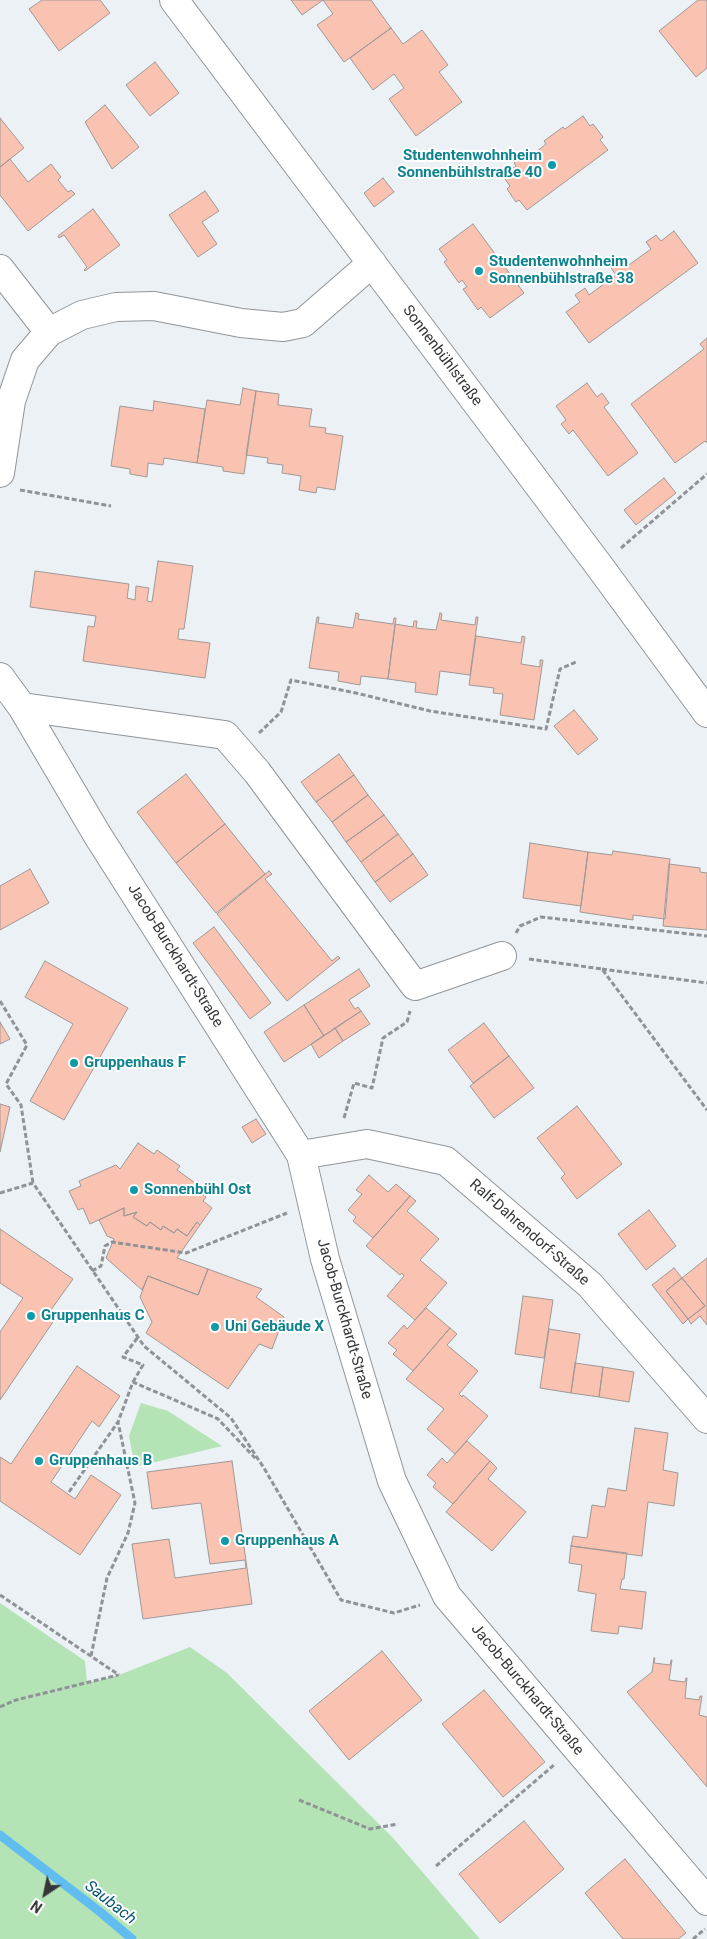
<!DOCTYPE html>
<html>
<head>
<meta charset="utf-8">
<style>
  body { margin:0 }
  #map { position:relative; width:707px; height:1939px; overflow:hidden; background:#ecf1f6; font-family:Roboto,sans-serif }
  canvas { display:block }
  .north { position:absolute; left:20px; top:1869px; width:50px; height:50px; -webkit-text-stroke:4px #fff; paint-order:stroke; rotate:214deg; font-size:14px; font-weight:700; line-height:20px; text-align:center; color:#343638 }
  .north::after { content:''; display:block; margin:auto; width:18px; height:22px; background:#343638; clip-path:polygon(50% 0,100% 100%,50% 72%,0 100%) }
</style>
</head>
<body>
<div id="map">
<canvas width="707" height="1939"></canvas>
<div class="north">N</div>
</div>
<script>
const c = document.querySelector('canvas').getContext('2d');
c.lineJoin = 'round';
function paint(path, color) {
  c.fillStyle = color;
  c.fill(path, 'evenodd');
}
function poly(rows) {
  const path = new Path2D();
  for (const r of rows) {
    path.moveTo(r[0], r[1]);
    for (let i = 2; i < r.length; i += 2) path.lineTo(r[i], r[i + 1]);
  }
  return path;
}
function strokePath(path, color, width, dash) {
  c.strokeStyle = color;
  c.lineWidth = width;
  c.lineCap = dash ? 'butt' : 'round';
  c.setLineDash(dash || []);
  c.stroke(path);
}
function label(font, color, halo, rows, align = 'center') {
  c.font = font + ' Roboto,sans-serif';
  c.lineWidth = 4;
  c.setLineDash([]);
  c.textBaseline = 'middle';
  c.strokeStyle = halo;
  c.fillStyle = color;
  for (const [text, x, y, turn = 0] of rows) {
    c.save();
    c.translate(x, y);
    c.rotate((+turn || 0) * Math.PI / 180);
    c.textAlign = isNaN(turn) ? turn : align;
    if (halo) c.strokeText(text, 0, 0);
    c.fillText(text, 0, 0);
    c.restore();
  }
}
paint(poly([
  [141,1403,168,1411,222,1446,135,1467,129,1436],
  [0,1603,85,1661,87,1683,119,1675,190,1647,227,1673,394,1839,480,1939,0,1939]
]), '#b4e3b6');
strokePath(poly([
  [0,1835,99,1911,132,1939]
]), '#61bdf0', 9);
const building = poly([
  [42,0,100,0,110,13,59,51,29,9,42,0],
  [291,0,371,0,391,28,344,62,317,25,333,14,323,0,302,15,291,0],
  [698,0,707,0,707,68,696,77,659,31,698,0],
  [391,28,403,44,422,30,448,65,439,72,462,102,416,136,389,99,404,88,394,74,373,90,350,58,391,28],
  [155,62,179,93,150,116,126,85,155,62],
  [105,105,139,147,112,169,85,122,105,105],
  [583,116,590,126,593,124,603,137,600,140,608,150,527,210,519,200,516,202,507,189,510,186,503,176,516,166,514,163,532,150,535,153,546,144,544,141,563,127,565,129,583,116],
  [0,118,24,148,0,167,0,118],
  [10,159,28,182,51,164,61,177,58,180,68,192,71,190,75,194,28,231,0,195,0,167,10,159],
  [383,178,394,192,374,207,364,193,383,178],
  [205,191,219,211,202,222,217,244,198,257,169,215,205,191],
  [93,209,120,245,85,271,84,270,87,267,64,235,59,238,58,236,93,209],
  [473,224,524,293,490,318,481,307,478,310,463,289,467,287,462,280,459,283,444,262,447,260,439,249,473,224],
  [674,231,698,263,589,343,566,312,580,302,575,295,585,288,589,295,616,275,611,268,621,261,626,267,651,249,646,242,656,235,661,241,674,231],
  [707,338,707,443,705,441,675,463,631,404,704,349,700,344,707,338],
  [587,383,597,397,602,393,609,403,604,407,638,453,608,476,573,430,569,434,561,424,566,420,556,406,587,383],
  [243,388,256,391,244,474,223,471,223,467,197,463,207,400,240,405,243,388],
  [256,391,279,394,278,405,312,409,309,426,326,428,325,433,343,436,335,490,317,487,316,493,299,490,301,476,282,473,283,465,267,463,268,458,246,455,256,391],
  [154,401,205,409,197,463,164,458,163,465,148,463,147,477,130,474,130,469,111,466,120,406,153,411,154,401],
  [664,478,676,493,636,525,624,510,664,478],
  [158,561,193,566,184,629,179,629,178,639,210,643,205,678,83,661,88,626,94,627,96,616,30,607,35,571,129,584,127,598,135,600,136,586,149,588,147,601,152,602,158,561],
  [356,613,359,614,358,619,393,624,394,618,396,618,388,679,361,676,360,685,338,681,339,672,309,668,317,617,319,617,318,623,353,628,356,613],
  [440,613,442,614,441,620,475,625,476,617,478,617,470,675,440,671,437,695,415,692,416,683,388,679,395,624,413,627,414,621,417,621,416,628,436,630,440,613],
  [476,636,521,643,522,636,525,637,521,664,540,667,540,660,543,660,534,720,500,715,503,694,493,693,494,688,469,685,476,636],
  [574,710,598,739,578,755,554,726,574,710],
  [339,754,354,775,316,802,301,782,339,754],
  [186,774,225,824,176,863,137,812,186,774],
  [354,775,368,795,332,822,316,802,354,775],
  [368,795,384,815,346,842,332,822,368,795],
  [384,815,398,834,361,862,346,842,384,815],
  [225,824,265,874,216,913,176,863,225,824],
  [398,834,413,854,375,882,361,862,398,834],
  [530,843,588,852,581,906,523,898,530,843],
  [613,851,670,859,665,919,633,915,633,920,580,912,588,852,612,855,613,851],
  [413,854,428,875,390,902,375,882,413,854],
  [669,864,700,868,700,872,707,873,707,930,663,926,669,864],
  [30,869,49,903,0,930,0,886,30,869],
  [269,871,272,874,265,879,332,961,338,956,340,958,287,1001,217,914,269,871],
  [214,927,271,1003,250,1019,193,943,214,927],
  [45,961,128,1008,64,1120,30,1101,73,1024,25,997,45,961],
  [359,969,370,986,349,1000,355,1009,358,1007,361,1011,324,1036,304,1005,359,969],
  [304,1005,324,1036,284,1062,264,1032,304,1005],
  [361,1011,370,1024,343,1041,335,1028,361,1011],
  [0,1022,10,1039,0,1044,0,1022],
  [484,1023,509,1056,473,1083,448,1050,484,1023],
  [335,1028,343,1041,319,1058,311,1044,335,1028],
  [509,1056,534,1088,494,1118,470,1086,509,1056],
  [0,1104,10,1107,0,1152,0,1104],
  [577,1106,622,1164,577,1199,561,1178,565,1174,537,1138,577,1106],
  [256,1119,266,1134,252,1143,242,1127,256,1119],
  [138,1143,154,1154,157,1150,180,1166,177,1170,198,1185,195,1189,206,1197,203,1201,212,1208,200,1225,197,1222,187,1236,177,1229,174,1233,163,1226,161,1230,150,1222,147,1226,133,1217,137,1212,124,1216,124,1208,90,1224,83,1208,78,1210,69,1191,81,1186,79,1181,116,1165,120,1169,138,1143],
  [369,1175,388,1192,396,1184,410,1196,373,1238,353,1221,356,1217,348,1210,362,1194,356,1190,369,1175],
  [410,1196,416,1201,407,1211,439,1239,420,1260,447,1283,415,1320,387,1296,404,1276,402,1273,400,1275,366,1246,410,1196],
  [124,1208,124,1216,137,1212,133,1217,147,1226,150,1222,161,1230,163,1226,174,1233,177,1229,187,1236,197,1222,200,1225,177,1258,208,1269,198,1295,148,1276,142,1290,106,1258,114,1239,107,1236,99,1220,124,1208],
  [649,1210,676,1246,646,1270,618,1234,649,1210],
  [0,1229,73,1279,48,1314,55,1319,0,1400,0,1332,23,1298,0,1283,0,1229],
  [707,1258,707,1325,700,1316,691,1324,688,1319,705,1306,682,1278,707,1258],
  [674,1268,682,1278,666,1291,688,1319,683,1324,652,1285,674,1268],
  [208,1269,262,1289,256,1297,284,1317,272,1349,259,1344,228,1389,146,1333,152,1322,140,1297,148,1276,198,1295,208,1269],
  [682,1278,705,1306,688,1319,666,1291,682,1278],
  [523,1296,553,1300,544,1358,515,1354,523,1296],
  [426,1308,450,1328,413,1371,393,1354,397,1350,388,1343,404,1325,407,1329,426,1308],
  [450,1328,457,1334,447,1345,478,1371,459,1394,462,1397,463,1395,488,1416,455,1454,427,1429,444,1409,406,1379,450,1328],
  [549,1329,580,1334,571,1393,540,1388,549,1329],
  [575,1363,603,1367,599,1397,571,1393,575,1363],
  [77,1366,120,1396,99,1427,92,1421,51,1482,75,1499,91,1475,121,1495,80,1555,0,1501,0,1457,11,1464,77,1366],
  [603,1367,634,1372,629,1402,599,1397,603,1367],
  [635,1428,668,1433,663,1470,678,1473,674,1506,648,1502,642,1556,571,1546,573,1536,587,1538,592,1505,605,1507,608,1488,626,1491,635,1428],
  [467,1441,490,1461,453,1504,433,1487,436,1483,427,1475,442,1458,447,1463,467,1441],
  [232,1461,252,1604,143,1619,132,1544,169,1539,175,1578,246,1568,245,1560,210,1564,201,1503,152,1509,147,1472,232,1461],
  [490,1461,497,1468,488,1479,526,1512,492,1551,446,1512,490,1461],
  [571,1546,627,1553,624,1579,622,1579,620,1589,646,1592,642,1629,619,1626,618,1634,591,1631,596,1594,578,1591,582,1565,569,1563,571,1546],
  [382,1651,422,1700,349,1760,309,1711,382,1651],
  [654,1658,655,1658,654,1663,670,1665,671,1660,672,1660,669,1680,685,1682,686,1678,687,1678,685,1698,699,1700,700,1696,702,1696,699,1715,707,1717,707,1787,627,1692,652,1672,654,1658],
  [484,1690,545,1762,503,1797,442,1724,484,1690],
  [524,1821,564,1869,500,1923,459,1874,524,1821],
  [625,1859,686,1933,678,1939,623,1939,585,1893,625,1859]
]);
paint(building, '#f9c2b1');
strokePath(building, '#9f9896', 1);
const minor = poly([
  [174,0,600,567,707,713],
  [0,269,49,332],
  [0,473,11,401,25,360,49,332,82,315,116,307,154,306,241,323,283,327,303,323,372,263],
  [0,677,22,707,98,836,301,1155,325,1259,392,1481,447,1596,707,1901],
  [22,707,225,735,257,772,415,986,502,956],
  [301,1155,367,1144,446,1161,590,1285,707,1419]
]);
strokePath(minor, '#909599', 30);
strokePath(poly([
  [20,490,111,506],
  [621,548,707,474],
  [259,733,281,712,291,680,356,693,430,711,546,729,560,669,576,662],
  [516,933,520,926,541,917,707,936],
  [529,959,602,969,707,1110],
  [602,969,707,983],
  [0,1001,27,1045,6,1084,21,1105,33,1183],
  [344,1118,354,1083,372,1088,383,1038,407,1022,410,1011],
  [0,1193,33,1183,144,1346,231,1418,264,1468,341,1600,394,1613,420,1605],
  [92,1271,101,1266,105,1246,112,1242,186,1253,287,1213],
  [133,1382,143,1365,123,1357,138,1337],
  [69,1492,118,1422],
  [0,1595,119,1675],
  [91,1656,107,1578,128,1533,135,1503,118,1422,133,1382,218,1419,257,1460],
  [0,1707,16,1700,118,1675],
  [299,1800,370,1829,398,1824],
  [436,1866,554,1765],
  [693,1939,705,1929]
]), '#8f9296', 3, [5, 2.5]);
strokePath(minor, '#fff', 28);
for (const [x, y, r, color] of [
  [552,165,5,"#0f9aa8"],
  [479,271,5,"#0f9aa8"],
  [74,1063,5,"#0f9aa8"],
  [134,1190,5,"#0f9aa8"],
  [31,1316,5,"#0f9aa8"],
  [215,1327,5,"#0f9aa8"],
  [39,1461,5,"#0f9aa8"],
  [225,1541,5,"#0f9aa8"]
]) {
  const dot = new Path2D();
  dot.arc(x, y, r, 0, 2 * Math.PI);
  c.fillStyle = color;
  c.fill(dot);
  strokePath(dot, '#fff', 2);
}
label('bold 15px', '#0d838f', '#fff', [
  ["Studentenwohnheim",542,156,"right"],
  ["Sonnenbühlstraße 40",542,173,"right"],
  ["Studentenwohnheim",489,262],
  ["Sonnenbühlstraße 38",489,279],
  ["Gruppenhaus F",84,1063],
  ["Sonnenbühl Ost",144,1190],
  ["Gruppenhaus C",41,1316],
  ["Uni Gebäude X",225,1327],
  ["Gruppenhaus B",49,1461],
  ["Gruppenhaus A",235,1541]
], 'left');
label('15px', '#343638', '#fff', [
  ["Sonnenbühlstraße",442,356,53],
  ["Jacob-Burckhardt-Straße",175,956,58],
  ["Ralf-Dahrendorf-Straße",529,1233,41],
  ["Jacob-Burckhardt-Straße",344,1319,74],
  ["Jacob-Burckhardt-Straße",527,1690,50]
]);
label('italic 16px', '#075475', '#fff', [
  ["Saubach",110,1903,38]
]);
</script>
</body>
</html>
